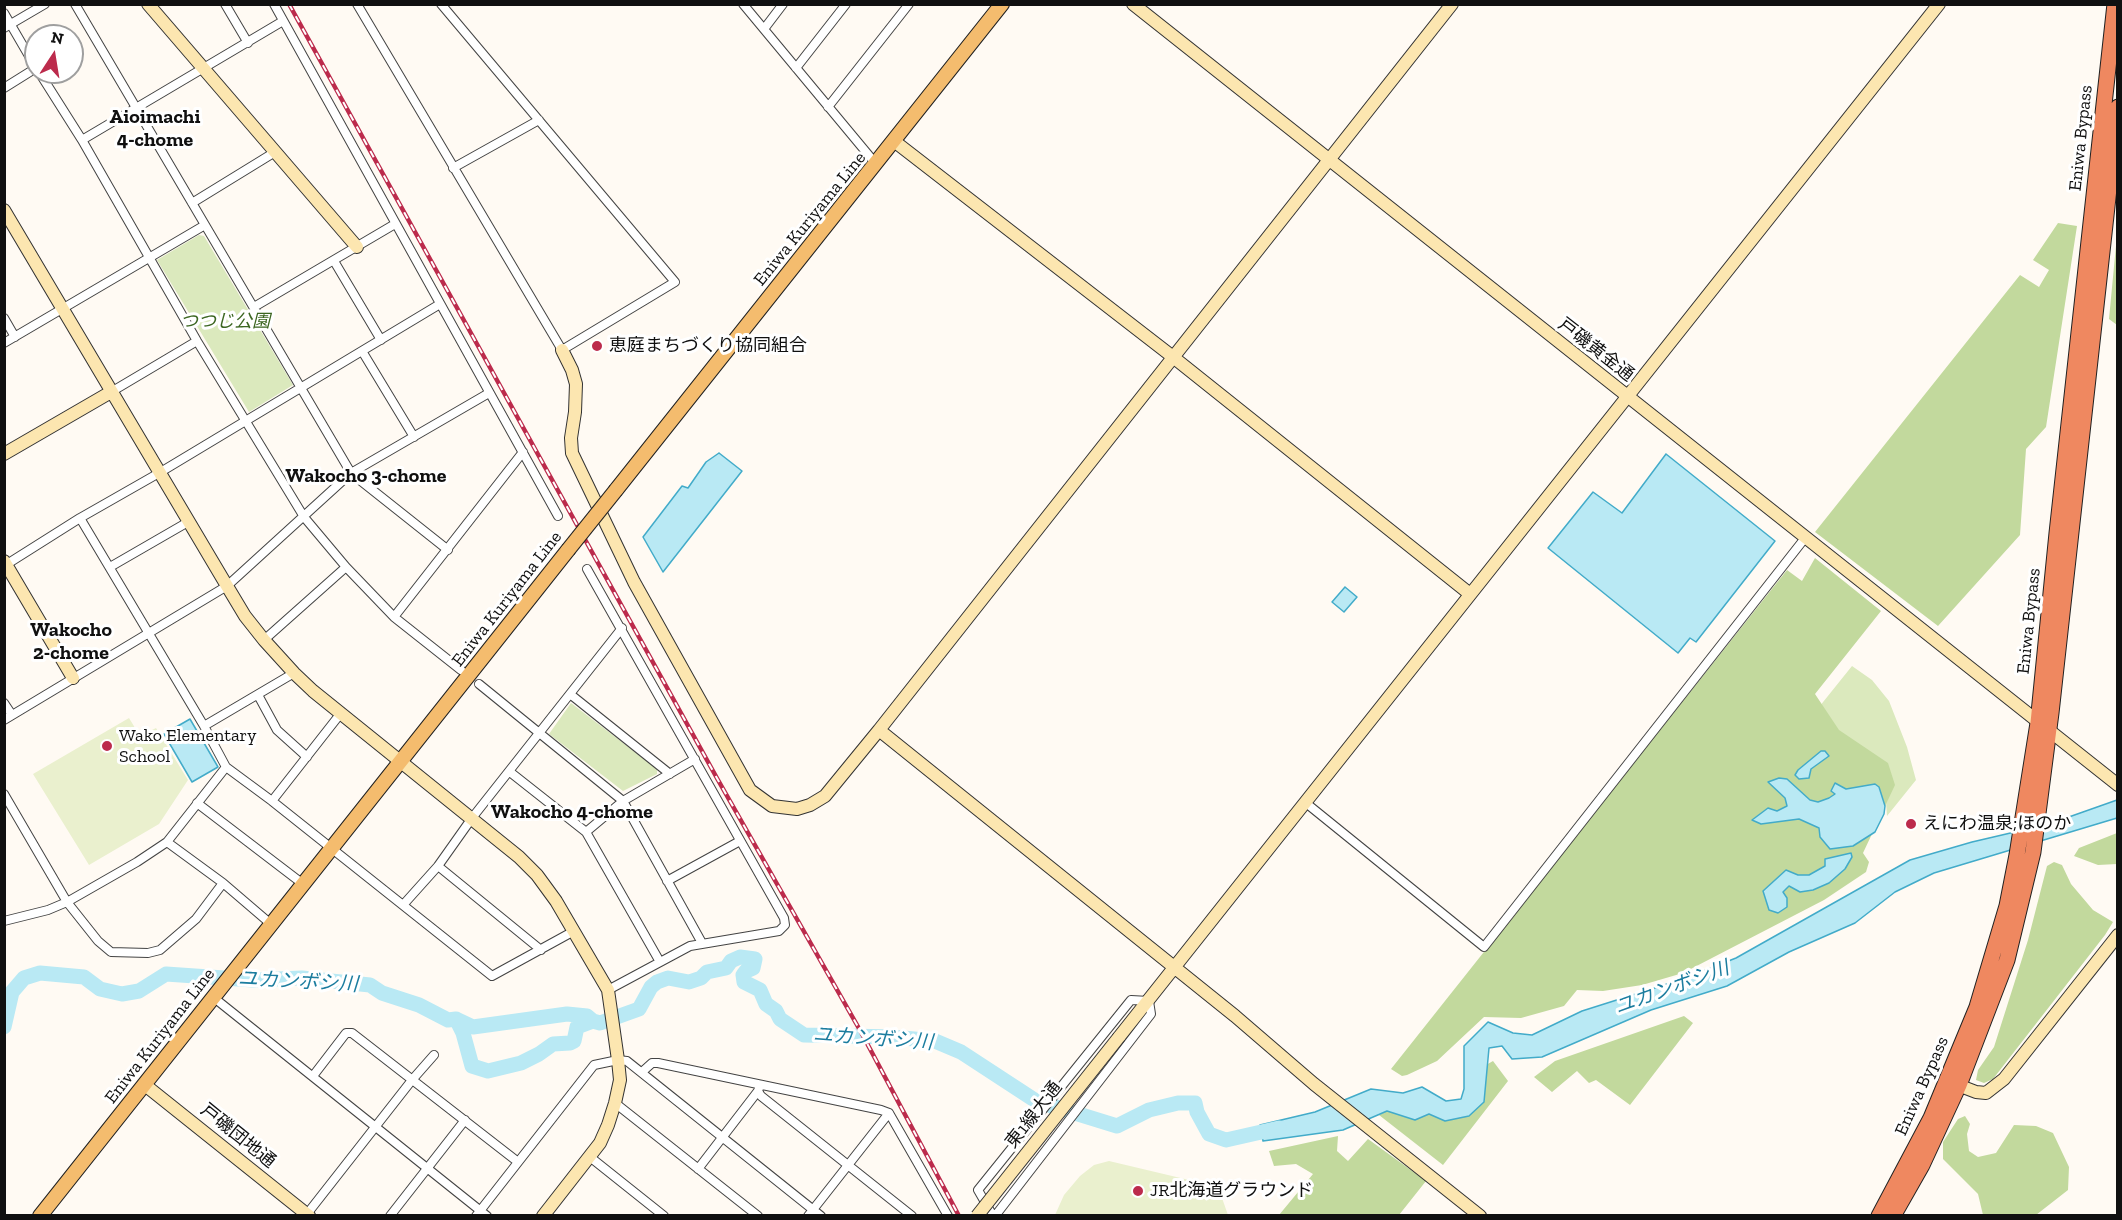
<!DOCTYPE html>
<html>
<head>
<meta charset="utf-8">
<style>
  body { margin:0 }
  #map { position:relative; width:2122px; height:1220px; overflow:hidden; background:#fffaf3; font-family:"Zilla Slab",serif }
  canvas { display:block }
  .frame { position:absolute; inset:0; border:6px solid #101010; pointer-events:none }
  .north { position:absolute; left:24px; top:24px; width:60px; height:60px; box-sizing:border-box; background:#fff; border:2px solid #9f9f9f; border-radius:50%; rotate:12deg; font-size:16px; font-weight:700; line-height:24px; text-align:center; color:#101010 }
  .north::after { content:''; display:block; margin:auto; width:21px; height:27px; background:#bc2b4c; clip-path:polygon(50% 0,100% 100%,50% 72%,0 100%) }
</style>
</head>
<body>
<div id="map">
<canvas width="2122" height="1220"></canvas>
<div class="frame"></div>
<div class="north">N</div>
</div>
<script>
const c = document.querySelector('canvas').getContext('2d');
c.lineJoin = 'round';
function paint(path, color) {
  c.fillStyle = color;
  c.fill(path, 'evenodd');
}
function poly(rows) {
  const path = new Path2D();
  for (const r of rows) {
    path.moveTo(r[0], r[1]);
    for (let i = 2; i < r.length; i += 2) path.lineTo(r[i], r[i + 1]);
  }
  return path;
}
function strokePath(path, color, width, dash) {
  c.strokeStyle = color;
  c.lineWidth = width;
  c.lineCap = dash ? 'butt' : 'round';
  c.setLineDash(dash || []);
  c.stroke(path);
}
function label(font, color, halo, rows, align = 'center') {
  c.font = font + ' "Zilla Slab","Noto Sans JP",serif';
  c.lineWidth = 6;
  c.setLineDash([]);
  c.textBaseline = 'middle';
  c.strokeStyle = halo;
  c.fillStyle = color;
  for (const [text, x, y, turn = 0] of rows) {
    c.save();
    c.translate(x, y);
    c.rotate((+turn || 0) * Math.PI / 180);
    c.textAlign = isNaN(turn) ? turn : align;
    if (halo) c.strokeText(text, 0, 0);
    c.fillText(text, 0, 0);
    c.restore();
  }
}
paint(poly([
  [199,235,204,236,293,385,249,412,157,260],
  [1852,666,1872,680,1889,701,1907,747,1916,780,1887,816,1885,789,1807,722],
  [571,703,657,769,657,774,623,791,549,734]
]), '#dbe9bd');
paint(poly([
  [2058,223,2077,226,2046,427,2026,449,2020,535,1938,626,1815,532,2020,275,2039,287,2049,270,2033,260],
  [2117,235,2117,325,2109,319],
  [1815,558,1881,611,1815,694,1839,730,1888,763,1895,785,1863,853,1869,862,1866,872,1824,900,1683,973,1642,985,1603,991,1577,990,1564,1006,1521,1018,1484,1017,1437,1061,1407,1075,1402,1076,1391,1069,1787,570,1802,581],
  [2117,833,2117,864,2098,865,2074,856,2079,848],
  [2054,862,2062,865,2071,884,2093,910,2113,922,2105,935,1993,1079,1984,1083,1976,1080,1978,1070,1994,1047,2028,940,2047,866],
  [1684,1016,1693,1023,1630,1105,1596,1080,1589,1083,1577,1071,1552,1092,1534,1077,1555,1061],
  [1493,1061,1508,1081,1443,1165,1379,1115,1387,1111,1415,1120,1429,1114,1445,1121,1469,1116,1484,1102,1486,1065],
  [1965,1116,1970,1124,1967,1134,1969,1151,1978,1157,1996,1153,2014,1125,2036,1126,2053,1133,2069,1167,2068,1190,2036,1215,1983,1215,1978,1194,1943,1159,1943,1142,1958,1119],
  [1338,1136,1337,1151,1348,1161,1368,1139,1426,1181,1399,1215,1279,1215,1313,1174,1296,1164,1274,1166,1269,1151]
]), '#c2d99d');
paint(poly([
  [129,718,140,736,156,728,188,780,159,824,89,865,33,774],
  [1109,1161,1189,1180,1222,1198,1228,1215,1055,1215,1064,1195,1080,1176,1094,1165]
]), '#eaf0ce');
const water = poly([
  [719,453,742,471,663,572,643,537,682,486,688,488,706,462,719,453],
  [1666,454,1775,541,1696,642,1690,638,1678,653,1548,548,1593,492,1622,513,1666,454],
  [1345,587,1357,597,1344,612,1332,602,1345,587],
  [190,719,218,767,192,782,164,734,190,719],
  [1821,751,1825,751,1829,756,1811,769,1809,778,1799,779,1795,775,1798,770,1821,751],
  [1779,778,1787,779,1810,800,1818,802,1829,798,1835,794,1831,791,1835,783,1846,789,1875,784,1879,787,1885,806,1884,814,1875,832,1853,846,1830,849,1820,837,1819,828,1799,819,1761,824,1752,820,1768,808,1777,811,1787,806,1785,798,1768,782,1779,778],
  [2117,800,2117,818,1934,873,1895,892,1855,923,1789,952,1727,986,1651,1010,1542,1057,1512,1059,1502,1046,1489,1048,1484,1102,1469,1116,1445,1121,1429,1114,1415,1120,1387,1111,1343,1130,1263,1141,1260,1125,1315,1112,1371,1089,1403,1093,1422,1087,1446,1101,1461,1099,1464,1089,1464,1046,1488,1022,1513,1033,1532,1035,1582,1011,1683,979,1736,958,1910,860,1972,842,2049,824,2117,800],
  [1851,853,1852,857,1845,869,1829,883,1813,890,1800,892,1789,886,1783,892,1787,898,1787,907,1778,913,1769,910,1763,891,1786,870,1798,875,1809,875,1825,866,1825,859,1851,853]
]);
paint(water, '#b9e9f4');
strokePath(water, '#42abc9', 1.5);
strokePath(poly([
  [456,1019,473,1027,567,1014,587,1016,593,1021],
  [4,1027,12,992,24,978,40,973,84,977,100,989,122,994,139,991,166,974,253,980,302,978,370,985,382,993,419,1005,448,1020,456,1019,463,1033,472,1066,488,1071,521,1063,539,1054,553,1044,570,1043,574,1041,577,1027,593,1021,600,1023,639,1009,651,987,657,982,668,978,689,982,701,978,707,972,726,968,731,961,740,957,755,959,753,968,746,971,743,975,744,982,760,990,766,1004,776,1011,780,1019,804,1035,893,1037,935,1041,961,1052,1036,1101,1117,1126,1149,1110,1178,1103,1195,1103,1197,1112,1209,1134,1226,1140,1279,1128]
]), '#b9e9f4', 15);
const street = poly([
  [75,4,351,473,448,550],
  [225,4,248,43],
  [274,4,558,516],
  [357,4,562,350,675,282,441,4],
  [743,4,876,164],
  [4,13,36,68],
  [4,28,45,4],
  [764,29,783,4],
  [796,68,846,4],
  [39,72,82,140,197,341,304,517,346,567,394,617,461,670],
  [4,88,36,68],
  [828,107,909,4],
  [82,140,283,21],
  [453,168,539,120],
  [192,203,275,152],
  [334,261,381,340],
  [254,307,395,224],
  [4,318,15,337],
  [4,343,205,225],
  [362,351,414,437],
  [111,392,197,341],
  [80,518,204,726,226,767,272,801,492,976,574,931],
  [4,566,80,518,159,473,440,304],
  [110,567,188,522],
  [587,569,784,918,785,925,779,931,690,946,608,990],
  [394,617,523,452],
  [264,640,346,567],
  [479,684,623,801,702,943],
  [570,694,670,774],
  [258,695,277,730,307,757],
  [4,703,12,715],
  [4,720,227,586,351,473,489,393],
  [204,726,294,673],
  [510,772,586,832,660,962],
  [4,794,67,902,98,941,111,952,148,953,160,950,196,919,223,883],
  [272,801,341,713],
  [197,803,303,884],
  [1306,803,1484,947,1805,538],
  [586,832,623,801,695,759],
  [167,842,223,883,272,925],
  [438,866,541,950],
  [667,881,740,841],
  [403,905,438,866,472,818,622,628],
  [4,921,48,910,67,902,137,862,167,842,226,767],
  [213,997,487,1216],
  [642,1072,652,1063,658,1063,881,1110,889,1113,948,1216],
  [313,1076,346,1033,352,1033,518,1162],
  [760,1085,758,1091,761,1096,912,1216],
  [615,1103,758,1216],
  [590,1157,664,1216],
  [698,1169,758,1091],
  [307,1214,412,1080,434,1055],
  [390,1216,465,1120],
  [476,1216,594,1065,618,1060,627,1061,821,1216],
  [808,1216,889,1113],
  [993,1216,978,1190,1131,1000,1149,1001,1151,1014,995,1216]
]);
const secondary = poly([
  [148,4,357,247],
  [1133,4,2118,785],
  [1452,4,879,730,1235,1016,1314,1084,1480,1216],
  [894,141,1173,357,1470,594],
  [4,210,227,586,245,616,264,640,294,673,313,691,519,857,537,875,556,901,608,990,618,1060,620,1080,615,1103,608,1125,600,1143,543,1216],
  [562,350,572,370,576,384,575,412,571,438,572,453,634,582,750,790,772,806,797,809,810,805,825,796,879,730],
  [4,454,111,392],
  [4,561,73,678],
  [1119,1037,1939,4],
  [1950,1082,1976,1092,1986,1093,2004,1079,2118,935],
  [145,1085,309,1216]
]);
const primary = poly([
  [616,490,1002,4],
  [40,1216,568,550]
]);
const highway = poly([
  [1879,1216,1931,1118,1977,1007,2007,906,2017,855,2038,723,2057,533,2115,4],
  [1893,1216,1922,1165,1959,1085,2007,960,2033,852,2051,713,2118,107]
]);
strokePath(street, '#434343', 10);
strokePath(secondary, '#323232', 14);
strokePath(primary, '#212121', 16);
strokePath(highway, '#212121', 17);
strokePath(street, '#fff', 8);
strokePath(secondary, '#fce6b0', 12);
strokePath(primary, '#f4bc6e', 14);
strokePath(highway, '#ef8860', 15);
const rail = poly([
  [289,4,718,780,861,1032,959,1216]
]);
strokePath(rail, '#bc2b4c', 4.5);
strokePath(rail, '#fff', 2, [7]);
const secondaryBridge = poly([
  [977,1216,1119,1037]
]);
const primaryBridge = poly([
  [568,550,616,490]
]);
strokePath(secondaryBridge, '#323232', 14, []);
strokePath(primaryBridge, '#212121', 16, []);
strokePath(secondaryBridge, '#fce6b0', 12);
strokePath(primaryBridge, '#f4bc6e', 14);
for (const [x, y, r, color] of [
  [597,346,6,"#bc2b4c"],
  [107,746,6,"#bc2b4c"],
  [1911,824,6,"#bc2b4c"],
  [1138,1191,6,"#bc2b4c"]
]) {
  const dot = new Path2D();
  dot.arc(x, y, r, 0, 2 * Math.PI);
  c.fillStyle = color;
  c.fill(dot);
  strokePath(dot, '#fff', 2);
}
label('18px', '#101010', '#fff', [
  ["Eniwa Bypass",2081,138,-84],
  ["Eniwa Kuriyama Line",810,219,-51],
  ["戸磯黄金通",1596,350,38],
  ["Eniwa Kuriyama Line",507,599,-52],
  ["Eniwa Bypass",2029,621,-84],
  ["Eniwa Kuriyama Line",160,1036,-52],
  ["Eniwa Bypass",1922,1086,-66],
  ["東1線大通",1034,1115,-52],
  ["戸磯団地通",238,1136,39]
]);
label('italic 18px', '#3c6621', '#fff', [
  ["つつじ公園",225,322]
]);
label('18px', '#101010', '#fff', [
  ["恵庭まちづくり協同組合",609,346],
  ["Wako Elementary",119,736],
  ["School",119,757],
  ["えにわ温泉;ほのか",1923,824],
  ["JR北海道グラウンド",1150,1191]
], 'left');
label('bold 20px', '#101010', '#fff', [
  ["Aioimachi",155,117],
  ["4-chome",155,140],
  ["Wakocho 3-chome",366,476],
  ["Wakocho",71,630],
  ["2-chome",71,653],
  ["Wakocho 4-chome",572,812]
]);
label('italic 20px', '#1c7d9f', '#fff', [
  ["ユカンボシ川",298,982,3],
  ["ユカンボシ川",1672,988,-20],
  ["ユカンボシ川",873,1039,4]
]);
</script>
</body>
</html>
